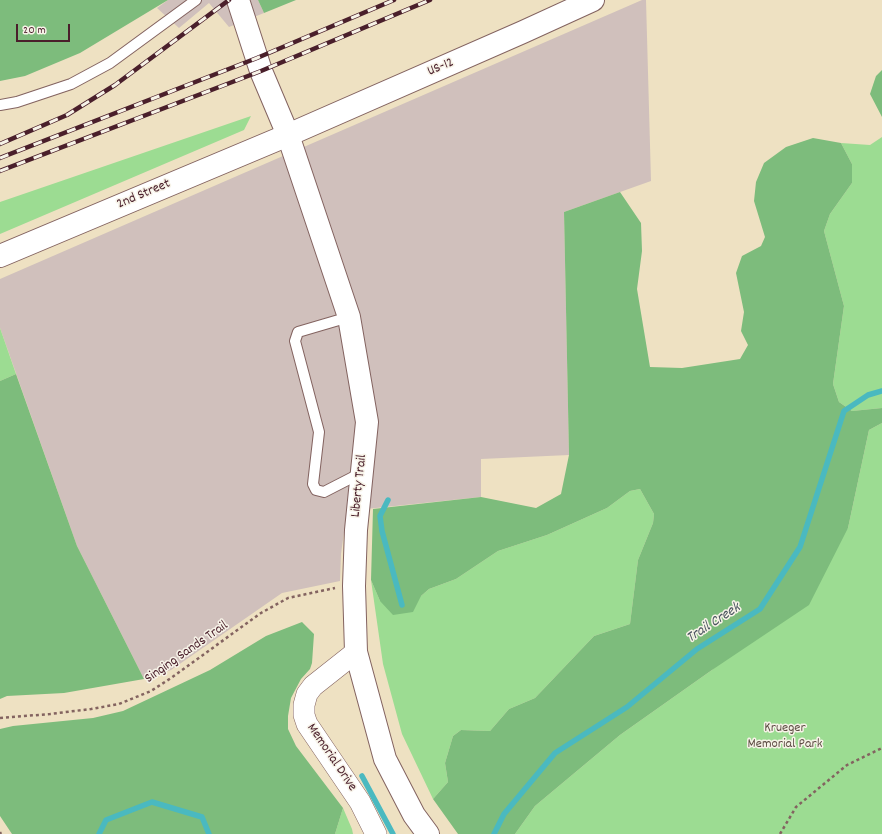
<!DOCTYPE html>
<html>
<head>
<meta charset="utf-8">
<style>
  body { margin:0 }
  #map { position:relative; width:882px; height:834px; overflow:hidden; background:#eee1c2; font-family:Dekko,sans-serif }
  canvas { display:block }
  .scale { position:absolute; left:16px; top:24px; width:54px; height:18px; box-sizing:border-box; border:2px solid #4a1f2b; border-top:0; padding-left:5px; font-size:12px; line-height:14px; white-space:nowrap; color:#4a1f2b; -webkit-text-stroke:3px #f7f3e8; paint-order:stroke }
</style>
</head>
<body>
<div id="map">
<canvas width="882" height="834"></canvas>
<div class="scale">20 m</div>
</div>
<script>
const c = document.querySelector('canvas').getContext('2d');
c.lineJoin = 'round';
function paint(path, color) {
  c.fillStyle = color;
  c.fill(path, 'evenodd');
}
function poly(rows) {
  const path = new Path2D();
  for (const r of rows) {
    path.moveTo(r[0], r[1]);
    for (let i = 2; i < r.length; i += 2) path.lineTo(r[i], r[i + 1]);
  }
  return path;
}
function strokePath(path, color, width, dash) {
  c.strokeStyle = color;
  c.lineWidth = width;
  c.lineCap = dash ? 'butt' : 'round';
  c.setLineDash(dash || []);
  c.stroke(path);
}
function label(font, color, halo, rows, align = 'center') {
  c.font = font + ' Dekko,sans-serif';
  c.lineWidth = 3;
  c.setLineDash([]);
  c.textBaseline = 'middle';
  c.strokeStyle = halo;
  c.fillStyle = color;
  for (const [text, x, y, turn = 0] of rows) {
    c.save();
    c.translate(x, y);
    c.rotate((+turn || 0) * Math.PI / 180);
    c.textAlign = isNaN(turn) ? turn : align;
    if (halo) c.strokeText(text, 0, 0);
    c.fillText(text, 0, 0);
    c.restore();
  }
}
paint(poly([
  [168,0,258,0,264,13,229,27,209,3,179,28,157,8],
  [642,0,646,0,651,181,564,212,569,455,481,459,481,497,347,511,341,554,340,581,282,593,171,670,144,679,77,546,0,328,0,279]
]), '#d0c0bc');
paint(poly([
  [251,116,244,130,0,234,0,202],
  [882,137,882,408,852,411,839,402,833,384,844,306,824,231,830,214,852,183,852,164,841,143,870,145],
  [0,328,16,374,0,381],
  [882,423,882,834,515,834,535,806,620,735,712,670,848,528,869,430],
  [640,489,654,514,653,523,638,560,630,624,594,636,535,698,509,709,490,731,461,730,453,736,445,763,448,782,433,799,402,734,383,664,371,580,380,601,421,596,429,589,456,579,498,551,547,535,607,508,630,491],
  [343,808,352,829,353,834,335,834]
]), '#9cdc92');
paint(poly([
  [0,0,168,0,80,53,25,76,0,81],
  [258,0,296,0,264,13],
  [882,70,882,117,870,94,876,76],
  [813,138,841,143,852,164,852,183,830,214,824,231,844,306,833,384,839,402,852,411,882,408,882,423,869,430,848,528,809,605,712,670,620,735,535,806,515,834,458,834,433,799,448,782,445,763,453,736,461,730,490,731,509,709,535,698,594,636,630,624,638,560,653,523,654,514,640,489,630,491,607,508,547,535,498,551,456,579,429,589,421,596,413,612,393,615,380,601,371,580,373,509,481,497,536,508,561,494,569,455,564,212,620,192,641,223,642,251,637,289,650,367,682,368,740,359,748,345,741,331,744,312,736,273,742,256,761,246,765,237,754,201,756,182,764,163,786,147],
  [16,374,77,546,144,679,64,693,7,696,0,699,0,381],
  [302,622,314,634,312,663,310,669,301,679,291,698,288,716,288,729,296,746,343,808,335,834,12,834,0,816,0,729,13,726,93,718,123,711,210,670,266,636]
]), '#7dbc7c');
strokePath(poly([
  [388,500,380,516,382,531,402,605],
  [362,776,393,834],
  [99,834,106,820,152,802,202,817,209,834],
  [494,834,504,814,555,753,627,707,697,649,760,609,800,547,844,411,868,395,882,391]
]), '#4ab9c0', 5.5);
const lane = poly([
  [0,105,17,102,71,84,110,63,196,0],
  [349,317,298,332,295,341,319,432,313,484,316,490,324,492,361,473]
]);
const street = poly([
  [356,652,313,686,307,694,304,705,304,715,307,724,360,802,376,834]
]);
const secondary = poly([
  [238,0,261,71,288,135,349,317,367,422,356,530,354,586,356,652,385,759,414,815,428,834]
]);
const primary = poly([
  [0,256,288,135,523,32,593,0]
]);
strokePath(lane, '#836360', 12);
strokePath(street, '#836360', 22);
strokePath(secondary, '#836360', 24);
strokePath(primary, '#836360', 24);
strokePath(poly([
  [0,718,50,714,91,709,119,704,151,691,171,678,261,613,288,598,335,588],
  [0,832,1,834],
  [780,834,796,807,847,765,882,748]
]), '#836360', 2.5, [3, 3]);
strokePath(lane, '#fff', 10);
strokePath(street, '#fff', 21);
strokePath(secondary, '#fff', 22);
strokePath(primary, '#fff', 22);
const rail = poly([
  [0,144,67,115,115,85,229,0],
  [0,158,257,58,394,0],
  [0,171,261,71,430,0]
]);
strokePath(rail, '#4a1f2b', 4.5);
strokePath(rail, '#f7f3e8', 3, [9]);
label('14px', '#4a1f2b', '#f7f3e8', [
  ["US-12",441,68,-23],
  ["2nd Street",144,195,-23],
  ["Liberty Trail",360,486,-84],
  ["Singing Sands Trail",187,653,-35],
  ["Memorial Drive",331,758,56]
]);
label('14px', '#5e4e45', '#f7f3e8', [
  ["Krueger",785,729],
  ["Memorial Park",785,745]
]);
label('italic 15px', '#4a555f', '#f7f3e8', [
  ["Trail Creek",714,624,-33]
]);
</script>
</body>
</html>
